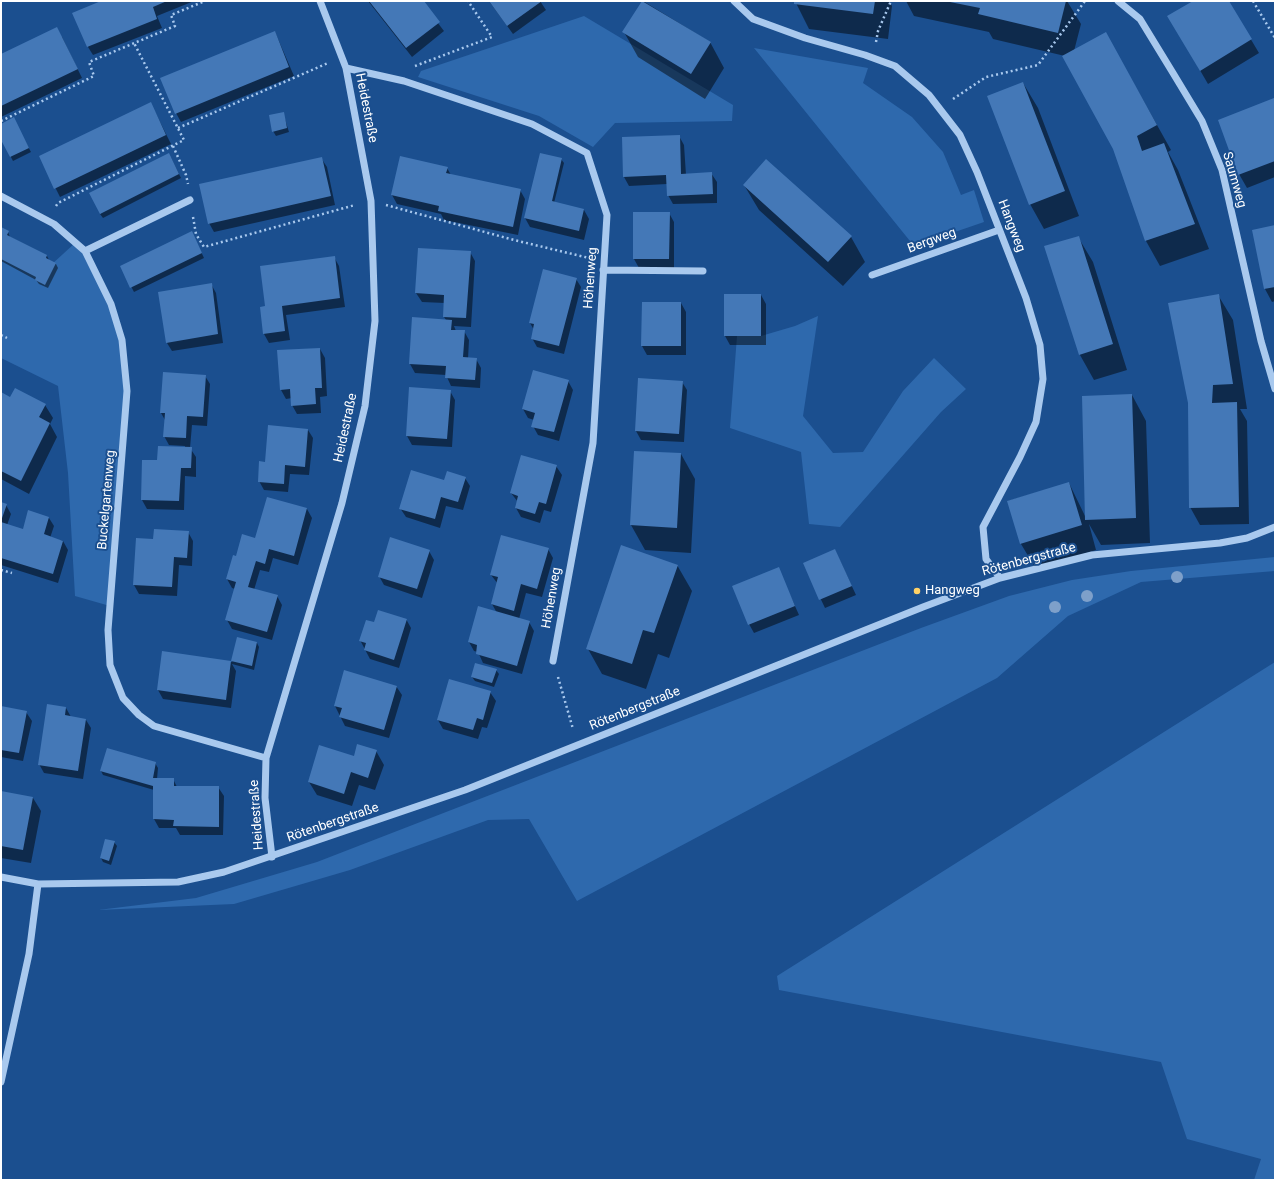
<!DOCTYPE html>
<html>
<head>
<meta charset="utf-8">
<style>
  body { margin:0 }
  #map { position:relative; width:1276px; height:1181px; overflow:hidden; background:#1b4f8f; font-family:Roboto,sans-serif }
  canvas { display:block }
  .frame { position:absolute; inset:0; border:2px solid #fff; pointer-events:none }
</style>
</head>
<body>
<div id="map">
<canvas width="1276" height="1181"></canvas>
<div class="frame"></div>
</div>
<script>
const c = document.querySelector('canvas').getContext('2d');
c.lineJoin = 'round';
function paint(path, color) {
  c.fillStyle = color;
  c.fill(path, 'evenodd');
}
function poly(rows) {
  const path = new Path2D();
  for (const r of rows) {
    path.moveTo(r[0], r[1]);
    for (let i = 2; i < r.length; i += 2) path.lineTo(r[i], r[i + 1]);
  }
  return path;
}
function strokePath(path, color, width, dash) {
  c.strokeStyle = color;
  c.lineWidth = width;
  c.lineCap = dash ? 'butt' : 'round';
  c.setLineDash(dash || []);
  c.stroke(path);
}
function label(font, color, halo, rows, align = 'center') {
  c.font = font + ' Roboto,sans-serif';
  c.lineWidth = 4;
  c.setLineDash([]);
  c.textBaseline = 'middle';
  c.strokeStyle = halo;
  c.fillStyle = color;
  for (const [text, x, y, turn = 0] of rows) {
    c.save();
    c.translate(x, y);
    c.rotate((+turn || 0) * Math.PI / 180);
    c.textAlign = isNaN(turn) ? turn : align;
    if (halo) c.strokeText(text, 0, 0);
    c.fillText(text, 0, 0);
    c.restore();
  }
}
paint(poly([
  [584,16,733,105,732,121,615,123,593,147,539,116,418,77,421,71],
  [754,48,868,68,863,83,912,117,943,152,961,195,974,190,984,222,914,246],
  [75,243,85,251,111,304,122,340,127,391,110,606,75,596,68,473,58,386,1,358,1,255,39,276],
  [818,316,803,416,833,453,863,452,903,391,934,358,966,389,941,412,840,527,809,524,801,452,730,428,737,336,761,336,795,326],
  [1275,557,1275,571,1141,582,1068,616,997,678,577,901,529,819,488,820,350,870,234,904,98,910,196,898,317,862,921,628,1009,596,1072,580,1131,571],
  [1275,662,1275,1180,1254,1180,1261,1159,1187,1139,1161,1062,779,990,777,976]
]), '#2e69ad');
paint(poly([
  [103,1,194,1,157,16,162,28,93,55,88,47],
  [368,1,421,1,444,31,412,57],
  [489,1,540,1,546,10,513,34],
  [643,1,710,42,724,68,705,99,638,57,624,32],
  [795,1,889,1,892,6,888,39,809,29],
  [906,1,1067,1,1081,24,1074,51,1120,59,1171,150,1168,152,1178,170,1209,249,1160,266,1146,241,1114,149,1065,56,993,39,989,32,914,16],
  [1195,1,1228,1,1259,53,1208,84,1169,17],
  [275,32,294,76,181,122,176,113],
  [62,37,82,78,1,117,1,55],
  [1023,83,1038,108,1079,216,1044,229,1030,204],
  [1274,99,1275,102,1275,177,1247,188,1239,174],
  [155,112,171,144,60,197,40,157],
  [283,113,289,132,276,136,273,131],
  [13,119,31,152,13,161,1,138,1,125],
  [679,136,684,145,686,175,711,173,717,182,717,203,673,204,668,195,667,184,629,186,624,177],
  [171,158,181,178,103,218,100,214],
  [321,158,327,167,335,205,214,232,209,223],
  [401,158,447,168,451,175,520,190,525,199,518,235,444,220,441,214,397,204,392,195],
  [561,159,564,163,554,203,584,210,589,219,584,240,530,227,525,218],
  [744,185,851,237,865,262,843,286,759,210],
  [669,213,674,222,674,268,639,268,634,259],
  [1275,226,1275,301,1272,302,1265,289],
  [1,229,8,232,10,237,47,256,49,260,56,264,58,268,48,288,39,284,36,280,1,261],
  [194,237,204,258,134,292,121,267],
  [1078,237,1093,262,1127,370,1094,380,1080,355,1046,247],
  [470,252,475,261,471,327,454,326,456,331,464,331,469,340,468,359,476,359,481,368,480,388,451,386,446,375,415,373,410,364,446,320,444,317,445,303,422,302,416,293],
  [334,257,339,266,345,307,286,315,290,340,269,343,264,334,266,307],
  [576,279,581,287,564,354,537,347,532,338,534,330,530,323],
  [211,284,216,293,223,343,172,351,167,343],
  [725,295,761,295,766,304,766,345,730,345,725,336],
  [1218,295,1233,320,1247,409,1240,409,1247,421,1249,524,1200,525,1190,507],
  [681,303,686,312,686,355,647,355,642,346],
  [320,349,325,358,327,396,320,397,321,413,297,414,292,405,292,398,286,399,281,390],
  [164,373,205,376,210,384,207,426,192,425,190,448,196,457,196,477,185,476,184,510,147,509,142,500,158,461,185,448,185,446,169,445,164,436,165,420,161,413],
  [568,381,573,390,559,441,538,435,533,426,534,420,528,418,523,409],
  [682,382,687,390,684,442,641,440,636,431],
  [450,391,455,400,452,447,412,445,407,436],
  [1,394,10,398,45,405,53,418,50,424,57,437,29,494,1,479],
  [1132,395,1146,421,1150,543,1101,545,1089,524,1096,550,1036,569,1021,544,1008,501,1069,483,1085,516],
  [308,430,313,438,309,475,290,474,288,492,264,490,259,481,265,463],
  [635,452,681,454,695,479,691,553,645,550,631,525],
  [556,466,562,475,551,512,544,510,540,523,521,517,516,508,518,502,511,493],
  [465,478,470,486,463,510,446,506,440,528,406,517,400,508,445,481],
  [268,498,307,509,312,518,298,565,273,558,269,572,260,570,254,590,277,596,282,605,272,640,232,629,227,620,235,589,232,588,227,579,236,557,256,540],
  [1,503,6,505,11,514,7,525,23,530,49,518,54,526,50,538,63,541,68,550,58,583,1,565],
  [188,532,193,541,192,566,179,565,177,596,139,594,134,585,154,540],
  [548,549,553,558,542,597,526,593,519,619,529,622,534,631,522,674,483,663,478,652,474,651,469,642,497,613,492,604,498,584,491,575],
  [835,550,856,595,825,608,804,564],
  [429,551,434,560,422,598,384,585,379,576],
  [677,565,692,591,669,658,658,654,646,689,602,674,588,649],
  [778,568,799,615,754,633,749,624],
  [406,619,411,628,399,668,370,659,360,640,374,623],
  [238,639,257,643,259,647,254,670,232,664,236,671,231,708,163,699,158,690,163,652,232,662],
  [496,670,499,674,494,687,475,681,472,677],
  [396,686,402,695,389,738,345,726,335,706],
  [490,692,496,701,487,728,482,727,478,739,443,729,438,720],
  [1,707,26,712,32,721,23,761,1,757],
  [66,708,71,717,86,720,91,728,83,779,44,773,39,764],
  [376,751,384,765,375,790,359,785,352,806,317,795,309,782,354,758],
  [155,763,158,768,157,779,173,779,177,787,218,787,224,796,223,835,180,835,176,828,159,828,154,819,154,790,103,775,101,771],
  [1,792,33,798,41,811,31,863,1,858],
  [114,842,117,846,111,865,103,862,101,858]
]), '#0007');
paint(poly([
  [101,1,167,1,153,7,157,19,87,47,72,13],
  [369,1,424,1,440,22,406,48],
  [489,1,542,1,507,26],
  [642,1,711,42,691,74,622,32],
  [794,1,875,1,873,14,794,4],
  [1066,1,1058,33,978,14,980,8,950,2],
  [1193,1,1229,1,1252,39,1200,71,1167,16],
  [57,27,78,69,1,106,1,54],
  [275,31,289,67,175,114,160,78],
  [1106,32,1157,125,1137,136,1142,151,1164,143,1195,224,1145,241,1113,149,1062,56],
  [1023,82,1065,191,1029,205,987,96],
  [1274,98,1275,161,1238,175,1218,120],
  [151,102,166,135,54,189,39,156],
  [284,112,287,128,272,132,269,115],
  [14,117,29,148,10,157,1,140,1,124],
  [680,135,681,174,712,172,713,194,667,196,666,175,623,177,622,137],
  [169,153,179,174,100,214,89,193],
  [540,153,562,158,552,201,584,209,579,231,524,218],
  [400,156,448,167,446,173,521,189,513,227,438,211,439,206,391,195],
  [322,157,331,196,208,224,199,184],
  [766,159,852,236,828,262,743,185],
  [633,212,670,212,669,259,633,259],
  [1275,225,1275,287,1264,289,1252,230],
  [1,227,9,231,7,235,47,255,46,258,56,263,45,285,35,280,36,277,1,259],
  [192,231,202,253,130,288,120,266],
  [1079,236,1113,344,1079,355,1044,246],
  [418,248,471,251,466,318,443,317,444,295,415,293],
  [335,256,340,298,282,306,285,331,263,334,260,307,265,306,260,266],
  [543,269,577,278,559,346,531,339,534,324,529,323],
  [212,283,218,334,166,343,158,292],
  [724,294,761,294,761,336,724,336],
  [1219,294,1233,384,1213,385,1212,403,1237,402,1239,507,1189,508,1188,403,1168,303],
  [642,302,681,302,681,346,641,346],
  [412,317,452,320,451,330,465,330,463,357,477,358,475,380,445,378,446,366,409,364],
  [320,348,322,388,315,388,316,404,291,406,290,389,280,390,277,350],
  [533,370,569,380,554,432,531,427,535,413,522,409],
  [163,372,206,375,203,417,187,416,186,438,163,437,165,413,160,413],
  [638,378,683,381,679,434,635,431],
  [409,387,451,390,447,439,406,436],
  [15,388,46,404,39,417,50,423,21,481,1,471,1,392,10,397],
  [1132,394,1136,518,1085,520,1082,396],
  [268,425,308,429,305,467,285,465,284,484,258,482,259,461,265,462],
  [158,446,192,447,191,468,181,468,179,501,141,500,142,460,157,460],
  [634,451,681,453,677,528,630,525],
  [521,455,557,465,546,504,539,502,535,514,515,508,518,496,510,493],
  [411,470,444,480,447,471,466,477,458,502,441,497,435,519,399,509],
  [1069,482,1082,525,1020,544,1007,501],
  [267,497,307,508,294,556,269,549,265,564,256,561,248,587,278,595,267,632,225,620,236,582,226,579,233,555,236,556,242,534,255,538],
  [1,502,7,504,1,521],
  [28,510,49,517,44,534,63,541,53,574,1,558,1,522,23,529],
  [154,529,189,531,187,558,174,557,172,587,133,585,136,538,153,539],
  [501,535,549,548,537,589,521,584,514,611,491,604,498,577,490,575],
  [390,537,430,550,417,589,378,577],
  [621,545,678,565,654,633,643,630,632,664,586,649],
  [835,549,852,586,819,600,803,563],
  [779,567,795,606,748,625,732,586],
  [478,606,530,621,517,666,476,654,477,645,468,642],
  [378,610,407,619,394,660,364,650,366,643,359,641,366,620,374,622],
  [237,637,257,642,252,666,231,661],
  [162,651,231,661,226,700,157,690],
  [475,663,497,669,492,683,471,677],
  [344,670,397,686,384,730,339,717,342,708,334,706],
  [449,679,491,691,483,720,477,718,473,730,437,720],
  [47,704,66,707,65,715,86,719,78,771,38,765],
  [1,706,27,711,19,753,1,750],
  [357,744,377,750,368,778,351,772,344,794,308,782,319,745,354,756],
  [107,748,156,762,153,778,174,778,174,786,219,786,219,827,173,826,174,820,153,819,153,786,100,771],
  [1,791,33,797,23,850,1,846],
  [105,839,115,841,109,861,100,858]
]), '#4478b7');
strokePath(poly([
  [1253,1,1275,38],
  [876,42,878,31,891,1],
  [415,66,492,37,468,1],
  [953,99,986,77,1038,65,1085,1],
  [1,121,94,76,89,62,175,26,171,15,205,1],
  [178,128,328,63],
  [173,146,186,175,188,184],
  [386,205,514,240,589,258],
  [56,206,58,203,184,140,134,43],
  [193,217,196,234,204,247,355,205],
  [1,335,7,338],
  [1,570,12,573],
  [558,677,573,729]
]), '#a9c9ee', 2.5, [2, 3]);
strokePath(poly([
  [734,1,753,19,805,38,865,55,895,66,929,95,960,135,977,172,1026,298,1040,345,1043,379,1036,422,1020,457,983,527,986,559,1000,578],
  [1118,1,1140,19,1173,73,1202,121,1222,170,1261,341,1275,389],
  [346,68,404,81,532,124,587,153,607,215,593,443,553,661],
  [1,196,54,224,85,251,111,304,122,340,127,391,108,630,110,665,123,698,139,715,154,726,266,758],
  [85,251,190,200],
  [603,270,703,271],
  [872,275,999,230],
  [272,857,265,798,266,758,342,503,365,406,375,321,371,201,346,68,320,1],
  [1,877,38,884,178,882,224,872,465,790,923,607,1000,578,1092,555,1220,543,1247,538,1275,527],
  [1,1082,29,954,38,884]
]), '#a9c9ee', 7);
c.fillStyle = '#7ea0ca';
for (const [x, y] of [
  [1177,577],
  [1087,596],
  [1055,607]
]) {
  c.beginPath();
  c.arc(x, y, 6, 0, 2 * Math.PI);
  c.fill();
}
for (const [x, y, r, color] of [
  [917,591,4,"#ffd166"]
]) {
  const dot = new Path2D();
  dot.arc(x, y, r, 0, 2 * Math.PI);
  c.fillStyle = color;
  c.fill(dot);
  strokePath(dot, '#1b4f8f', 1.5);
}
label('13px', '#fff', '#1b4f8f', [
  ["Heidestraße",366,108,79],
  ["Saumweg",1234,180,74],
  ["Hangweg",1011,226,69],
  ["Bergweg",932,241,-20],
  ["Höhenweg",591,278,-86],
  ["Heidestraße",346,428,-78],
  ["Buckelgartenweg",107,500,-85],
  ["Rötenbergstraße",1029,560,-15],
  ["Höhenweg",552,598,-80],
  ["Rötenbergstraße",635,709,-22],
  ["Heidestraße",257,815,-94],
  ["Rötenbergstraße",333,823,-19]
]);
label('13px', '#fff', '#1b4f8f', [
  ["Hangweg",925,591]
], 'left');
</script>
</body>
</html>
